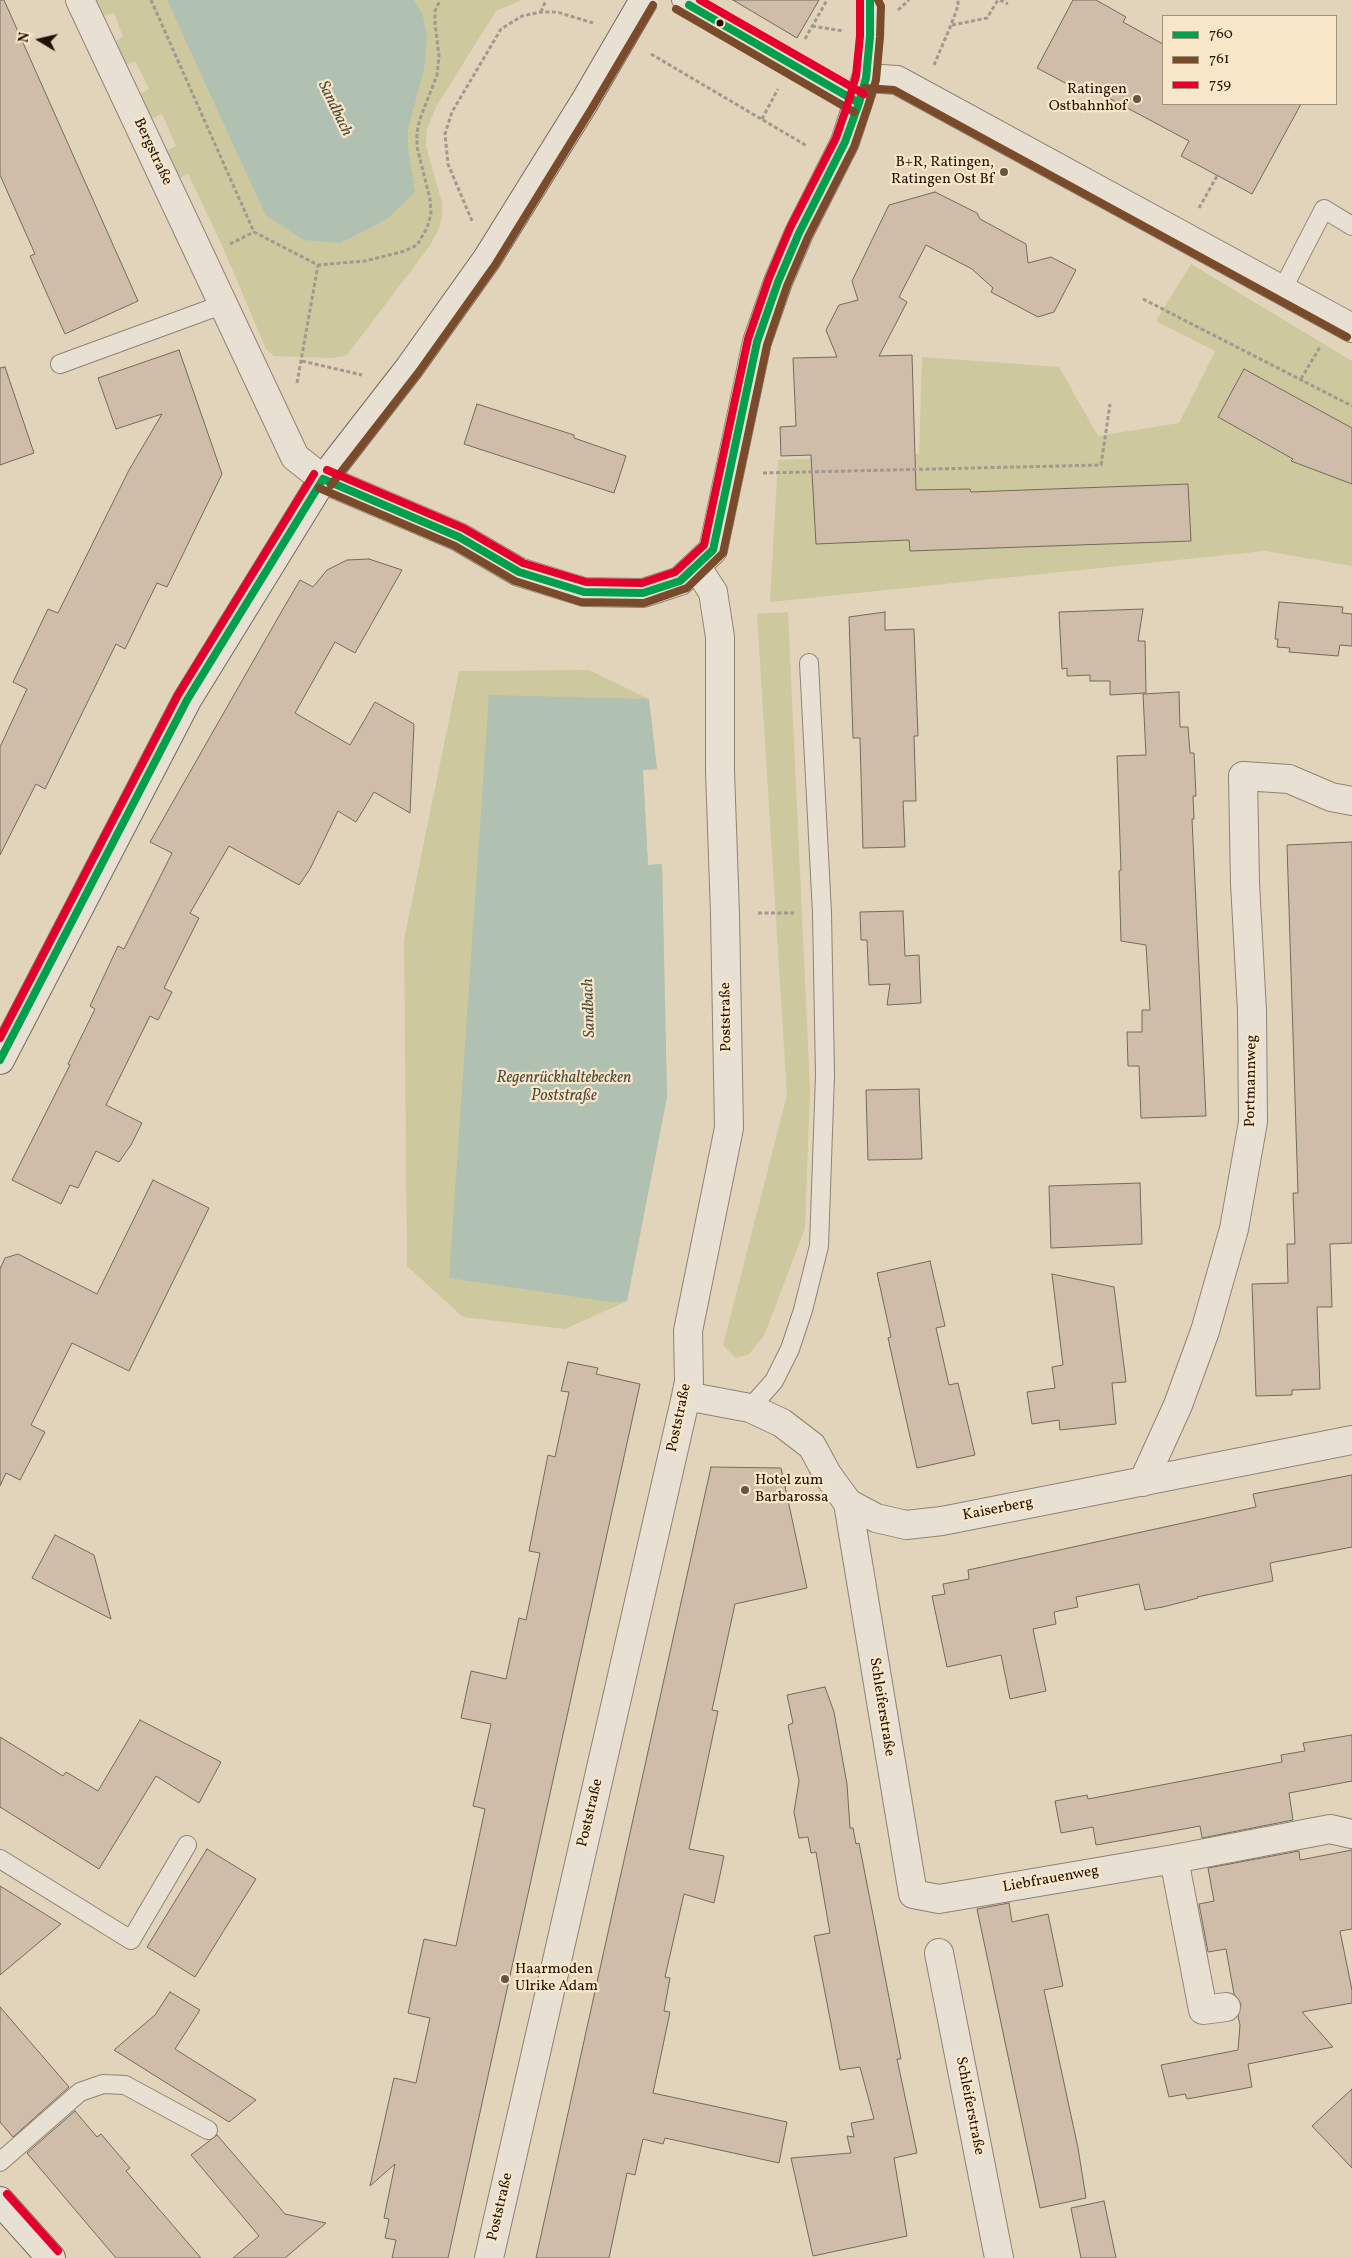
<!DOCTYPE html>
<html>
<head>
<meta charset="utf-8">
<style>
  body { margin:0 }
  #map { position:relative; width:1352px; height:2258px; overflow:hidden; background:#e2d4ba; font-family:Vollkorn,serif }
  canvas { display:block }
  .legend { position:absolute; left:1162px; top:15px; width:175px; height:90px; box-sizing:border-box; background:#f7e6c8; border:1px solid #a2917a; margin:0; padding:6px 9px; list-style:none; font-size:15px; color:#231105 }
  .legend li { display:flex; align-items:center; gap:10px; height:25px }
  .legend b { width:25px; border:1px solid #a2917a }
  .north { position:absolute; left:15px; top:15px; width:50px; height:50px; -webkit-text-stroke:4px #f7e6c8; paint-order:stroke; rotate:279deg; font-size:14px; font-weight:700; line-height:20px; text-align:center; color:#231105 }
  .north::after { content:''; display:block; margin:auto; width:18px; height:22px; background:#231105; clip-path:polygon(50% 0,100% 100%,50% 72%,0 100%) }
</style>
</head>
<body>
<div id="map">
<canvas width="1352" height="2258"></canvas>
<ul class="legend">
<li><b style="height:6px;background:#029f4d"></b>760</li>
<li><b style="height:6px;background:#7a4b2a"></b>761</li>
<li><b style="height:6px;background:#e4002b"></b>759</li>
</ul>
<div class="north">N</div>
</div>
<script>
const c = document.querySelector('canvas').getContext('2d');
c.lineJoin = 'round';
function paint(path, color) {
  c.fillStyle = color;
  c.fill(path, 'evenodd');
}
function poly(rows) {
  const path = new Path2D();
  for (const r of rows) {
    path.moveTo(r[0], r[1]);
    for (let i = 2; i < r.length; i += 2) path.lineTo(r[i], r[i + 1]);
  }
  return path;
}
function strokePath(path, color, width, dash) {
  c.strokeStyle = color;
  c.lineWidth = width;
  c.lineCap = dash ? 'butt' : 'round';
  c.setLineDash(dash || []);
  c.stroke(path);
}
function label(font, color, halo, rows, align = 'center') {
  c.font = font + ' Vollkorn,serif';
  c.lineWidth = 4.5;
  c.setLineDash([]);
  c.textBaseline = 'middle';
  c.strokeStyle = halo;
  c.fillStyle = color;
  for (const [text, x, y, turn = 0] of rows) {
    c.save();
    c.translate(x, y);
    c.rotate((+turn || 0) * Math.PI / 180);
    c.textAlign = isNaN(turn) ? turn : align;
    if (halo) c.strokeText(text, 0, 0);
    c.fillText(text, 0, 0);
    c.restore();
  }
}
paint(poly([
  [95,0,522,0,496,11,436,107,427,129,426,146,442,203,442,218,438,231,429,247,347,355,333,358,274,356,266,349,221,243,188,174,178,179,166,151,176,146,162,114,151,119,140,94,149,89,135,61,123,66,113,43,123,37,114,13,102,16],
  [1191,264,1352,361,1352,566,1265,551,770,602,778,460,919,454,922,357,1059,367,1098,436,1179,423,1215,351,1156,321],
  [788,612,810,1089,805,1228,764,1336,749,1354,736,1358,723,1345,787,1095,757,614],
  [589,670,649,699,657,769,643,770,648,865,662,864,667,1097,627,1301,565,1329,463,1317,407,1266,404,940,459,671]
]), '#cdc89e');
paint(poly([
  [167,0,414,0,423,16,427,37,424,69,408,130,408,148,415,192,387,219,340,243,304,240,266,216],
  [489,695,649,699,657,769,643,770,648,865,662,864,667,1097,627,1301,611,1302,449,1278]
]), '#b0c1b1');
const building = poly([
  [0,0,4,0,138,301,65,334,30,256,35,254,0,175,0,0],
  [733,0,819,0,797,38,733,0],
  [1073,0,1096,0,1126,17,1123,22,1163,44,1163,104,1301,104,1252,194,1181,156,1189,141,1090,88,1086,94,1037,68,1073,0],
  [935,192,977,213,980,219,1026,244,1028,263,1051,257,1076,270,1054,312,1038,317,991,292,993,288,972,269,926,245,899,297,907,302,879,356,912,355,916,490,970,489,971,492,1188,484,1191,541,910,551,909,540,816,544,811,455,781,456,780,427,796,426,793,358,837,357,826,330,839,305,858,300,852,281,889,205,935,192],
  [179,350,222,474,167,587,157,583,125,649,116,644,45,789,36,784,0,855,0,747,27,689,13,682,48,609,58,613,129,470,162,414,116,429,98,378,179,350],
  [5,367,34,453,0,465,0,368,5,367],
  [1244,369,1352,428,1352,484,1291,461,1293,459,1218,417,1244,369],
  [477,404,574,435,574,438,626,456,614,493,464,444,477,404],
  [369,559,402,570,355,653,335,642,295,713,350,745,375,702,414,724,410,813,374,792,356,822,338,811,310,869,299,885,229,846,190,913,199,918,164,988,172,992,158,1020,150,1016,106,1105,142,1123,131,1145,119,1162,96,1151,78,1188,70,1185,61,1204,12,1180,70,1065,68,1064,95,1009,90,1006,118,946,124,949,172,853,150,842,283,609,300,580,313,587,327,570,347,560,369,559],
  [1279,602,1343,607,1342,613,1352,614,1352,646,1340,645,1338,656,1289,652,1290,648,1277,647,1278,639,1275,639,1279,602],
  [1143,609,1138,641,1145,641,1146,693,1110,695,1110,681,1090,681,1090,675,1067,676,1067,668,1062,669,1059,612,1143,609],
  [885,612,885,630,914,629,918,736,914,736,916,801,903,801,905,847,863,848,860,738,853,738,849,617,885,612],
  [1179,692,1180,727,1188,727,1190,753,1194,753,1196,796,1193,796,1194,819,1192,819,1206,1116,1141,1118,1139,1066,1128,1066,1127,1032,1142,1032,1142,1010,1150,1010,1146,945,1121,941,1119,871,1121,870,1117,756,1146,755,1143,694,1179,692],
  [1352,842,1352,1243,1330,1244,1332,1307,1317,1307,1320,1389,1292,1390,1292,1395,1256,1396,1252,1284,1288,1283,1287,1244,1295,1244,1293,1193,1298,1193,1287,845,1352,842],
  [903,911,905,956,919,955,921,1003,887,1005,890,984,869,985,867,940,861,940,860,912,903,911],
  [919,1089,922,1159,868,1160,866,1090,919,1089],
  [153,1180,209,1208,129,1371,72,1343,31,1425,45,1432,20,1480,6,1473,0,1486,0,1269,5,1258,18,1254,97,1294,153,1180],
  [1140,1183,1142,1244,1051,1248,1049,1186,1140,1183],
  [930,1261,945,1326,936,1328,949,1385,958,1383,975,1455,917,1468,888,1338,891,1337,877,1273,930,1261],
  [1052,1274,1114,1287,1126,1382,1112,1383,1116,1424,1060,1430,1059,1420,1032,1424,1027,1392,1055,1388,1052,1367,1063,1365,1052,1274],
  [568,1362,598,1368,596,1374,640,1384,448,2258,392,2258,396,2240,385,2238,389,2219,384,2218,395,2164,370,2186,394,2078,416,2083,423,2050,430,2018,408,2013,424,1939,456,1946,485,1809,473,1806,491,1724,461,1718,471,1671,506,1679,519,1618,526,1620,540,1553,529,1551,548,1455,555,1457,569,1392,561,1391,568,1362],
  [711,1467,781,1468,807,1588,735,1604,712,1710,718,1711,689,1849,724,1856,714,1903,684,1894,665,1977,670,1978,664,2011,670,2012,653,2093,787,2122,779,2163,665,2138,663,2144,643,2139,635,2175,627,2173,609,2258,536,2258,711,1467],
  [1352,1475,1352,1547,1270,1563,1273,1581,1197,1597,1198,1598,1163,1607,1145,1610,1139,1584,1076,1597,1078,1607,1054,1612,1056,1624,1033,1629,1046,1691,1010,1699,1001,1655,947,1667,932,1596,945,1594,943,1584,969,1579,968,1570,1256,1507,1253,1494,1352,1475],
  [55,1535,94,1555,111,1619,32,1578,55,1535],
  [825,1687,834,1712,847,1784,850,1828,853,1828,856,1844,859,1843,901,2059,897,2059,917,2153,894,2158,907,2236,813,2256,791,2158,851,2153,847,2136,854,2137,851,2123,874,2119,860,2067,840,2070,814,1936,830,1933,816,1852,811,1853,808,1837,799,1838,794,1812,799,1781,788,1725,793,1723,787,1695,825,1687],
  [140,1720,221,1762,199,1803,156,1776,99,1869,0,1807,0,1737,63,1776,66,1772,98,1791,140,1720],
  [1352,1735,1352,1781,1289,1793,1293,1820,1202,1838,1200,1826,1096,1845,1093,1827,1061,1833,1055,1801,1087,1795,1088,1799,1282,1762,1281,1755,1305,1751,1303,1743,1352,1735],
  [207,1849,256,1879,195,1977,147,1947,207,1849],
  [1352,1850,1352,1929,1340,1931,1352,1990,1352,2003,1302,2012,1333,2047,1248,2064,1252,2087,1187,2099,1185,2094,1169,2097,1161,2065,1238,2050,1240,2025,1238,2016,1241,2004,1234,1994,1226,1949,1208,1952,1199,1904,1214,1901,1208,1868,1299,1851,1300,1860,1352,1850],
  [0,1886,61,1924,0,1975,0,1886],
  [1009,1903,1012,1922,1048,1914,1063,1986,1044,1990,1078,2148,1086,2198,1040,2208,977,1909,1009,1903],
  [170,1992,200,2010,175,2049,256,2100,229,2122,114,2050,155,2015,170,1992],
  [0,2007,69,2087,13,2137,0,2122,0,2007],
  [1352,2089,1352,2168,1312,2126,1352,2089],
  [75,2111,97,2137,101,2134,130,2168,126,2171,201,2258,116,2258,27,2153,75,2111],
  [217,2135,285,2214,326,2223,285,2258,233,2258,259,2236,191,2155,217,2135],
  [1104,2201,1116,2258,1081,2258,1071,2208,1104,2201]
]);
paint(building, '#cfbda9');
strokePath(building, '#736a5c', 1);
const lane = poly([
  [681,0,859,103],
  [866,78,870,36,870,0],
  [1282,290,1324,209,1352,226],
  [60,364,224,304],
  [750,1408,774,1381,790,1349,803,1310,819,1246,825,1075,822,913,809,663],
  [0,1859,131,1940,187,1845],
  [0,2162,80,2092,103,2084,125,2085,208,2130]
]);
const street = poly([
  [80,0,295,457,323,479,459,537,519,572,584,592,643,593,680,581,713,550,757,342,778,282,799,233,845,142,866,78,897,80,1352,328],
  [686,1396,750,1408,782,1423,812,1446,827,1474,848,1503,876,1518,906,1525,942,1521,1352,1440],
  [1143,1482,1178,1405,1205,1331,1234,1229,1253,1122,1252,1011,1245,883,1243,776,1289,779,1331,797,1352,801],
  [848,1503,913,1894,939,1899,1174,1859,1330,1829,1352,1834],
  [1174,1859,1203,2010,1226,2007],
  [939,1953,999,2258],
  [489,2258,686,1396,689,1382,688,1331,729,1128,725,914,720,771,720,637,713,592,696,566]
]);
const secondary = poly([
  [0,1060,187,700,323,479,410,367,487,259,584,103],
  [0,2201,51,2258]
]);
strokePath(lane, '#8e8474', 20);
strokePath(street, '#8e8474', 30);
strokePath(secondary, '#736a5c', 30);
strokePath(poly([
  [151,0,254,232,318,265,365,261,405,251,417,245,427,228,431,214,430,199,417,147,417,132,420,119,437,75,439,56,435,23,435,11,440,0],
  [1000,0,1008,4],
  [898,10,909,0],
  [541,12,546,0],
  [952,25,987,18,998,0],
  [812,26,843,31],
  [805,39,827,0],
  [651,54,807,146],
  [934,65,951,25,958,6,958,0],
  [762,119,778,89],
  [1199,208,1217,176],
  [472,221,448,164,445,134,452,112,501,29,522,16,541,12,557,12,593,23],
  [230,244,254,232],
  [1143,299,1352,406],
  [302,361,362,375],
  [1301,379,1320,347],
  [297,383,318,265],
  [763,473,1101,465,1110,404],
  [758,913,794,913]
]), '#a1998f', 3, [4, 2.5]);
strokePath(lane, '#e7e0d3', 18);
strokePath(street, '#e7e0d3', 28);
strokePath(secondary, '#e7e0d3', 28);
const secondaryBridge = poly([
  [584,103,644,0]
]);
strokePath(secondaryBridge, '#736a5c', 30, []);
strokePath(secondaryBridge, '#e7e0d3', 28);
strokePath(poly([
  [689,5,859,103],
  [323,479,459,537,519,572,584,592,643,593,680,581,713,550,757,342,778,282,799,233,845,142,859,103,866,78,870,36,870,0],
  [0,1060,187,700,323,479]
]), '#029f4d', 8);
strokePath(poly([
  [676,9,854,112],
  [865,88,894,90,1347,337],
  [331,485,418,373,495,265,592,108,653,5],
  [319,488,455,546,515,581,581,602,644,603,687,588,723,553,767,345,787,286,808,237,854,147,868,106,876,80,880,37,881,6,878,0]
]), '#7a4b2a', 8);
strokePath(poly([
  [700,0,864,94],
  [327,470,463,528,523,563,586,582,642,583,675,572,704,545,748,339,769,278,790,228,836,138,849,100,856,76,860,36,860,0],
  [0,1038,178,695,314,474],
  [7,2194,58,2251]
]), '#e4002b', 8);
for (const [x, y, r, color] of [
  [720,23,4.5,"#231105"],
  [1137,99,5,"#654"],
  [1004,172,5,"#654"],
  [745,1490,5,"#654"],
  [505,1979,5,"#654"]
]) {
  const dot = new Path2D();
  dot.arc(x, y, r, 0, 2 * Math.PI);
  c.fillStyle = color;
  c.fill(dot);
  strokePath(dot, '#f7e6c8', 2);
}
label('15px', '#231105', '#f7e6c8', [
  ["Ratingen",1127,90],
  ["Ostbahnhof",1127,107],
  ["B+R, Ratingen,",994,163],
  ["Ratingen Ost Bf",994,180],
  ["Hotel zum",755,1481,"left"],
  ["Barbarossa",755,1498,"left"],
  ["Haarmoden",515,1970,"left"],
  ["Ulrike Adam",515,1987,"left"]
], 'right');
label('15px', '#231105', '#f7e6c8', [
  ["Bergstraße",152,152,65],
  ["Poststraße",727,1017,-91],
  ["Portmannweg",1252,1081,-89],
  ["Poststraße",680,1418,-78],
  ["Kaiserberg",998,1510,-11],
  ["Schleiferstraße",881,1707,81],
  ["Poststraße",591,1813,-77],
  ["Liebfrauenweg",1051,1880,-10],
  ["Schleiferstraße",969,2106,79],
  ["Poststraße",501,2207,-77]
]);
label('italic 16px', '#4d4c40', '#f7e6c8', [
  ["Sandbach",334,109,64],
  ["Sandbach",590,1008,-92],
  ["Regenrückhaltebecken",564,1079],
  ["Poststraße",564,1097]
]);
</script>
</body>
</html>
